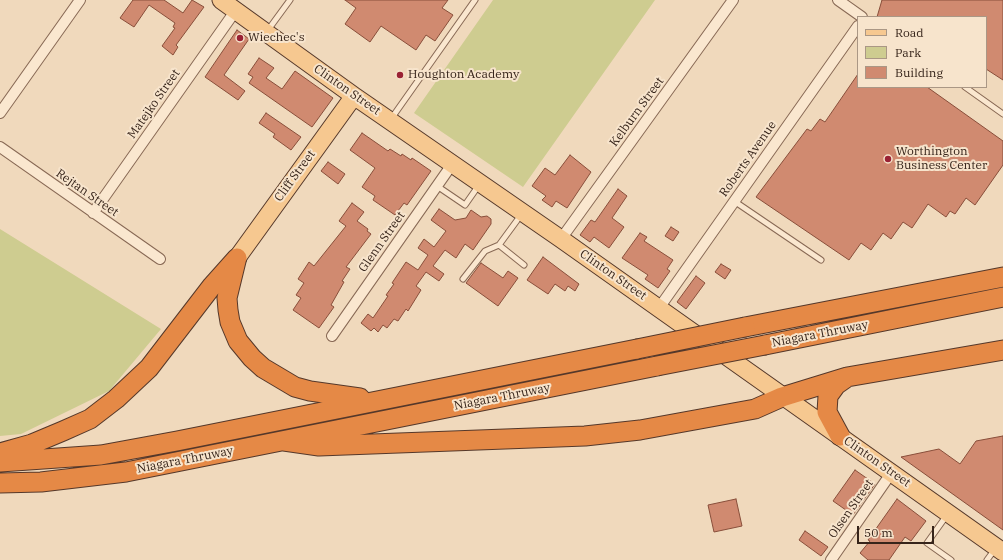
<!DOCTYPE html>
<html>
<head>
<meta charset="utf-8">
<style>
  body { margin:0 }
  #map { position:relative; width:1003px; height:560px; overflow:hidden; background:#f0d9bc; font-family:"IBM Plex Serif",serif }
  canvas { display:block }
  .legend { position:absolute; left:857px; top:16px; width:130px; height:72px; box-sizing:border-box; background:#f7e4cc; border:1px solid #aa9785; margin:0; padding:5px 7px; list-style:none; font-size:12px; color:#36241a }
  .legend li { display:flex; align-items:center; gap:8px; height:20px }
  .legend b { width:20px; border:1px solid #aa9785 }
  .scale { position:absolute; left:857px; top:526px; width:77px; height:18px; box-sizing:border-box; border:2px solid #36241a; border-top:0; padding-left:5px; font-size:12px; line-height:14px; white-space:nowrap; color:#36241a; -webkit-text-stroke:3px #f7e4cc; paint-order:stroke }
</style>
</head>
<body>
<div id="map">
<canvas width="1003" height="560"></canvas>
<ul class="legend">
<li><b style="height:5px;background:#f6c890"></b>Road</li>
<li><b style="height:11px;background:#cecc90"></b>Park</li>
<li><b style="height:11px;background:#d08a70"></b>Building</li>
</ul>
<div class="scale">50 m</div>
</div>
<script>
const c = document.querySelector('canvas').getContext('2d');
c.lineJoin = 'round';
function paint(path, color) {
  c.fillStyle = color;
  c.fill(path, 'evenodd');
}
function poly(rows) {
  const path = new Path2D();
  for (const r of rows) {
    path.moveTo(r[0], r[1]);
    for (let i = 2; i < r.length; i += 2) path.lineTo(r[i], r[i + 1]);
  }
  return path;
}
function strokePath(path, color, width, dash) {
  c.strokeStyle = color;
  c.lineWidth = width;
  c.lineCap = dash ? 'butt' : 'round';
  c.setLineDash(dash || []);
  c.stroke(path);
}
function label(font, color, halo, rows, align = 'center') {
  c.font = font + ' "IBM Plex Serif",serif';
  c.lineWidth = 4;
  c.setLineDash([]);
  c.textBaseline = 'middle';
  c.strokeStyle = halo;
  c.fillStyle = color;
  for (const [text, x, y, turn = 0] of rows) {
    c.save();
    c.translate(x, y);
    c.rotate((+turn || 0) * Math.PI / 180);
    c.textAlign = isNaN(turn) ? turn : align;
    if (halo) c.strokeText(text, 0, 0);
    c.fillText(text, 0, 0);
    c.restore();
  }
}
paint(poly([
  [493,0,655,0,523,187,414,113],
  [0,229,161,329,109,391,21,434,0,436]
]), '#cecc90');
const building = poly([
  [133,0,164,0,183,13,192,0,204,7,176,45,178,47,173,55,162,46,175,28,173,27,175,23,149,5,134,27,120,18,133,0],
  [345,0,448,0,442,8,453,15,435,41,426,35,416,50,381,26,370,42,345,24,356,8,345,0],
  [882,0,1003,0,1003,80,986,69,986,17,877,17,882,0],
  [237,30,249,39,224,75,245,91,238,100,205,77,237,30],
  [259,58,274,68,266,78,282,89,295,71,333,98,312,127,249,83,253,77,248,74,259,58],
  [858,74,858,87,927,87,1003,141,1003,165,975,205,966,198,955,214,950,211,946,217,928,204,912,228,903,222,891,239,883,233,871,250,861,243,849,260,756,197,807,129,811,131,820,119,825,122,858,74],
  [266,113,301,137,291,150,273,137,275,134,259,123,266,113],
  [362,133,388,151,390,149,401,156,402,154,411,160,412,158,431,171,407,205,404,203,395,215,373,200,375,196,362,187,375,168,350,150,362,133],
  [570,155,591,172,567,208,556,201,552,207,542,200,546,196,532,186,545,168,555,175,570,155],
  [328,162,345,174,338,184,321,171,328,162],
  [618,189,627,196,612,218,624,227,609,248,594,237,590,242,580,235,591,220,595,222,618,189],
  [352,203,364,212,357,221,368,229,367,231,371,234,346,267,350,269,342,281,344,282,331,305,334,307,319,328,293,310,301,298,296,295,304,283,298,279,309,262,314,266,346,226,339,221,352,203],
  [439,209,455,220,466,218,471,210,481,217,487,216,491,219,491,224,473,250,465,244,456,258,445,250,433,266,444,274,439,281,426,272,416,286,421,290,408,311,406,309,398,321,394,319,387,328,383,325,378,332,374,328,371,331,361,323,368,314,373,318,388,296,386,295,394,284,392,283,406,262,418,270,428,255,418,248,424,239,434,247,446,231,431,220,439,209],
  [671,227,679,232,673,241,665,236,671,227],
  [640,233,647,237,644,241,673,260,667,269,670,271,658,288,645,279,648,275,622,258,640,233],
  [543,257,579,284,575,291,568,286,565,291,555,284,548,294,527,280,543,257],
  [481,263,503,278,508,271,518,278,498,306,466,283,481,263],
  [721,264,731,270,725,279,715,272,721,264],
  [696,276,705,283,686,309,677,302,696,276],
  [1003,436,1003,530,901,457,939,449,960,464,976,441,1003,436],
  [855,470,875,484,853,515,833,501,855,470],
  [736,499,742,526,714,532,708,505,736,499],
  [897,499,926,521,911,541,905,537,889,560,868,560,860,553,870,541,868,540,897,499],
  [805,531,828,547,821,556,799,540,805,531]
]);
paint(building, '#d08a70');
strokePath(building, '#884e3a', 1);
const service = poly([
  [268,30,290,0],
  [965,87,1003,114],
  [391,119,475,0],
  [437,186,465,205,479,185],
  [734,201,821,260],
  [521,215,499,245,524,265],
  [463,279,485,251,499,245],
  [947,515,927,543,951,560],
  [987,560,995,549]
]);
const minor = poly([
  [838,0,862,17],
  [0,113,80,0],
  [0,147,160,259],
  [93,213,236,10],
  [561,239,733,0],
  [659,308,858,26],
  [332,336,453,163],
  [831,560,892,472]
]);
const primary = poly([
  [221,0,354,96,561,239,1003,552],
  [237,258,354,96]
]);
const motorway = poly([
  [236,261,227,298,228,310,230,322,238,341,252,358,263,368,295,387,310,391,360,398],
  [745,327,1003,277],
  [765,345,1003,297],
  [840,436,827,412,828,396,836,385,846,378],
  [284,441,319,446,585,436,640,430,755,409,782,397,847,377,1003,350],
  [0,453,32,444,63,431,90,419,116,399,149,368,212,286,237,258],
  [0,462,101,455,177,441,637,349],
  [0,483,41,482,126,472,657,366]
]);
strokePath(service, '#886955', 7);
strokePath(minor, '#886955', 12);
strokePath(primary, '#55382a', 19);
strokePath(motorway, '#55382a', 21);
strokePath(service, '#fae7cf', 5);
strokePath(minor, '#fae7cf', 10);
strokePath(primary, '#f6c890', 17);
strokePath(motorway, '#e58946', 19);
const motorwayBridge = poly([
  [637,349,745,327],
  [657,366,765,345]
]);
strokePath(motorwayBridge, '#55382a', 21, []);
strokePath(motorwayBridge, '#e58946', 19);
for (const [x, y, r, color] of [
  [240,38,4,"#9a2234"],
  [400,75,4,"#9a2234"],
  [888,159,4,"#9a2234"]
]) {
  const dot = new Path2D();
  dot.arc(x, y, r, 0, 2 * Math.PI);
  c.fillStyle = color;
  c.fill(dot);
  strokePath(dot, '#f7e4cc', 1.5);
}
label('12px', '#36241a', '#f7e4cc', [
  ["Wiechec's",248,38],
  ["Houghton Academy",408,75],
  ["Worthington",896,152],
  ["Business Center",896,166]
], 'left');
label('12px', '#36241a', '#f7e4cc', [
  ["Clinton Street",347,90,35],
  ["Matejko Street",154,104,-55],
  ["Kelburn Street",637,112,-54],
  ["Roberts Avenue",748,159,-55],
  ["Cliff Street",295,176,-54],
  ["Rejtan Street",87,193,35],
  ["Glenn Street",382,242,-55],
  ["Clinton Street",613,275,35],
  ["Niagara Thruway",820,334,-11],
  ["Niagara Thruway",502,397,-11],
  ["Niagara Thruway",185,460,-11],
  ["Clinton Street",877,462,35],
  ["Olsen Street",851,509,-55]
]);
</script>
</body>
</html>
